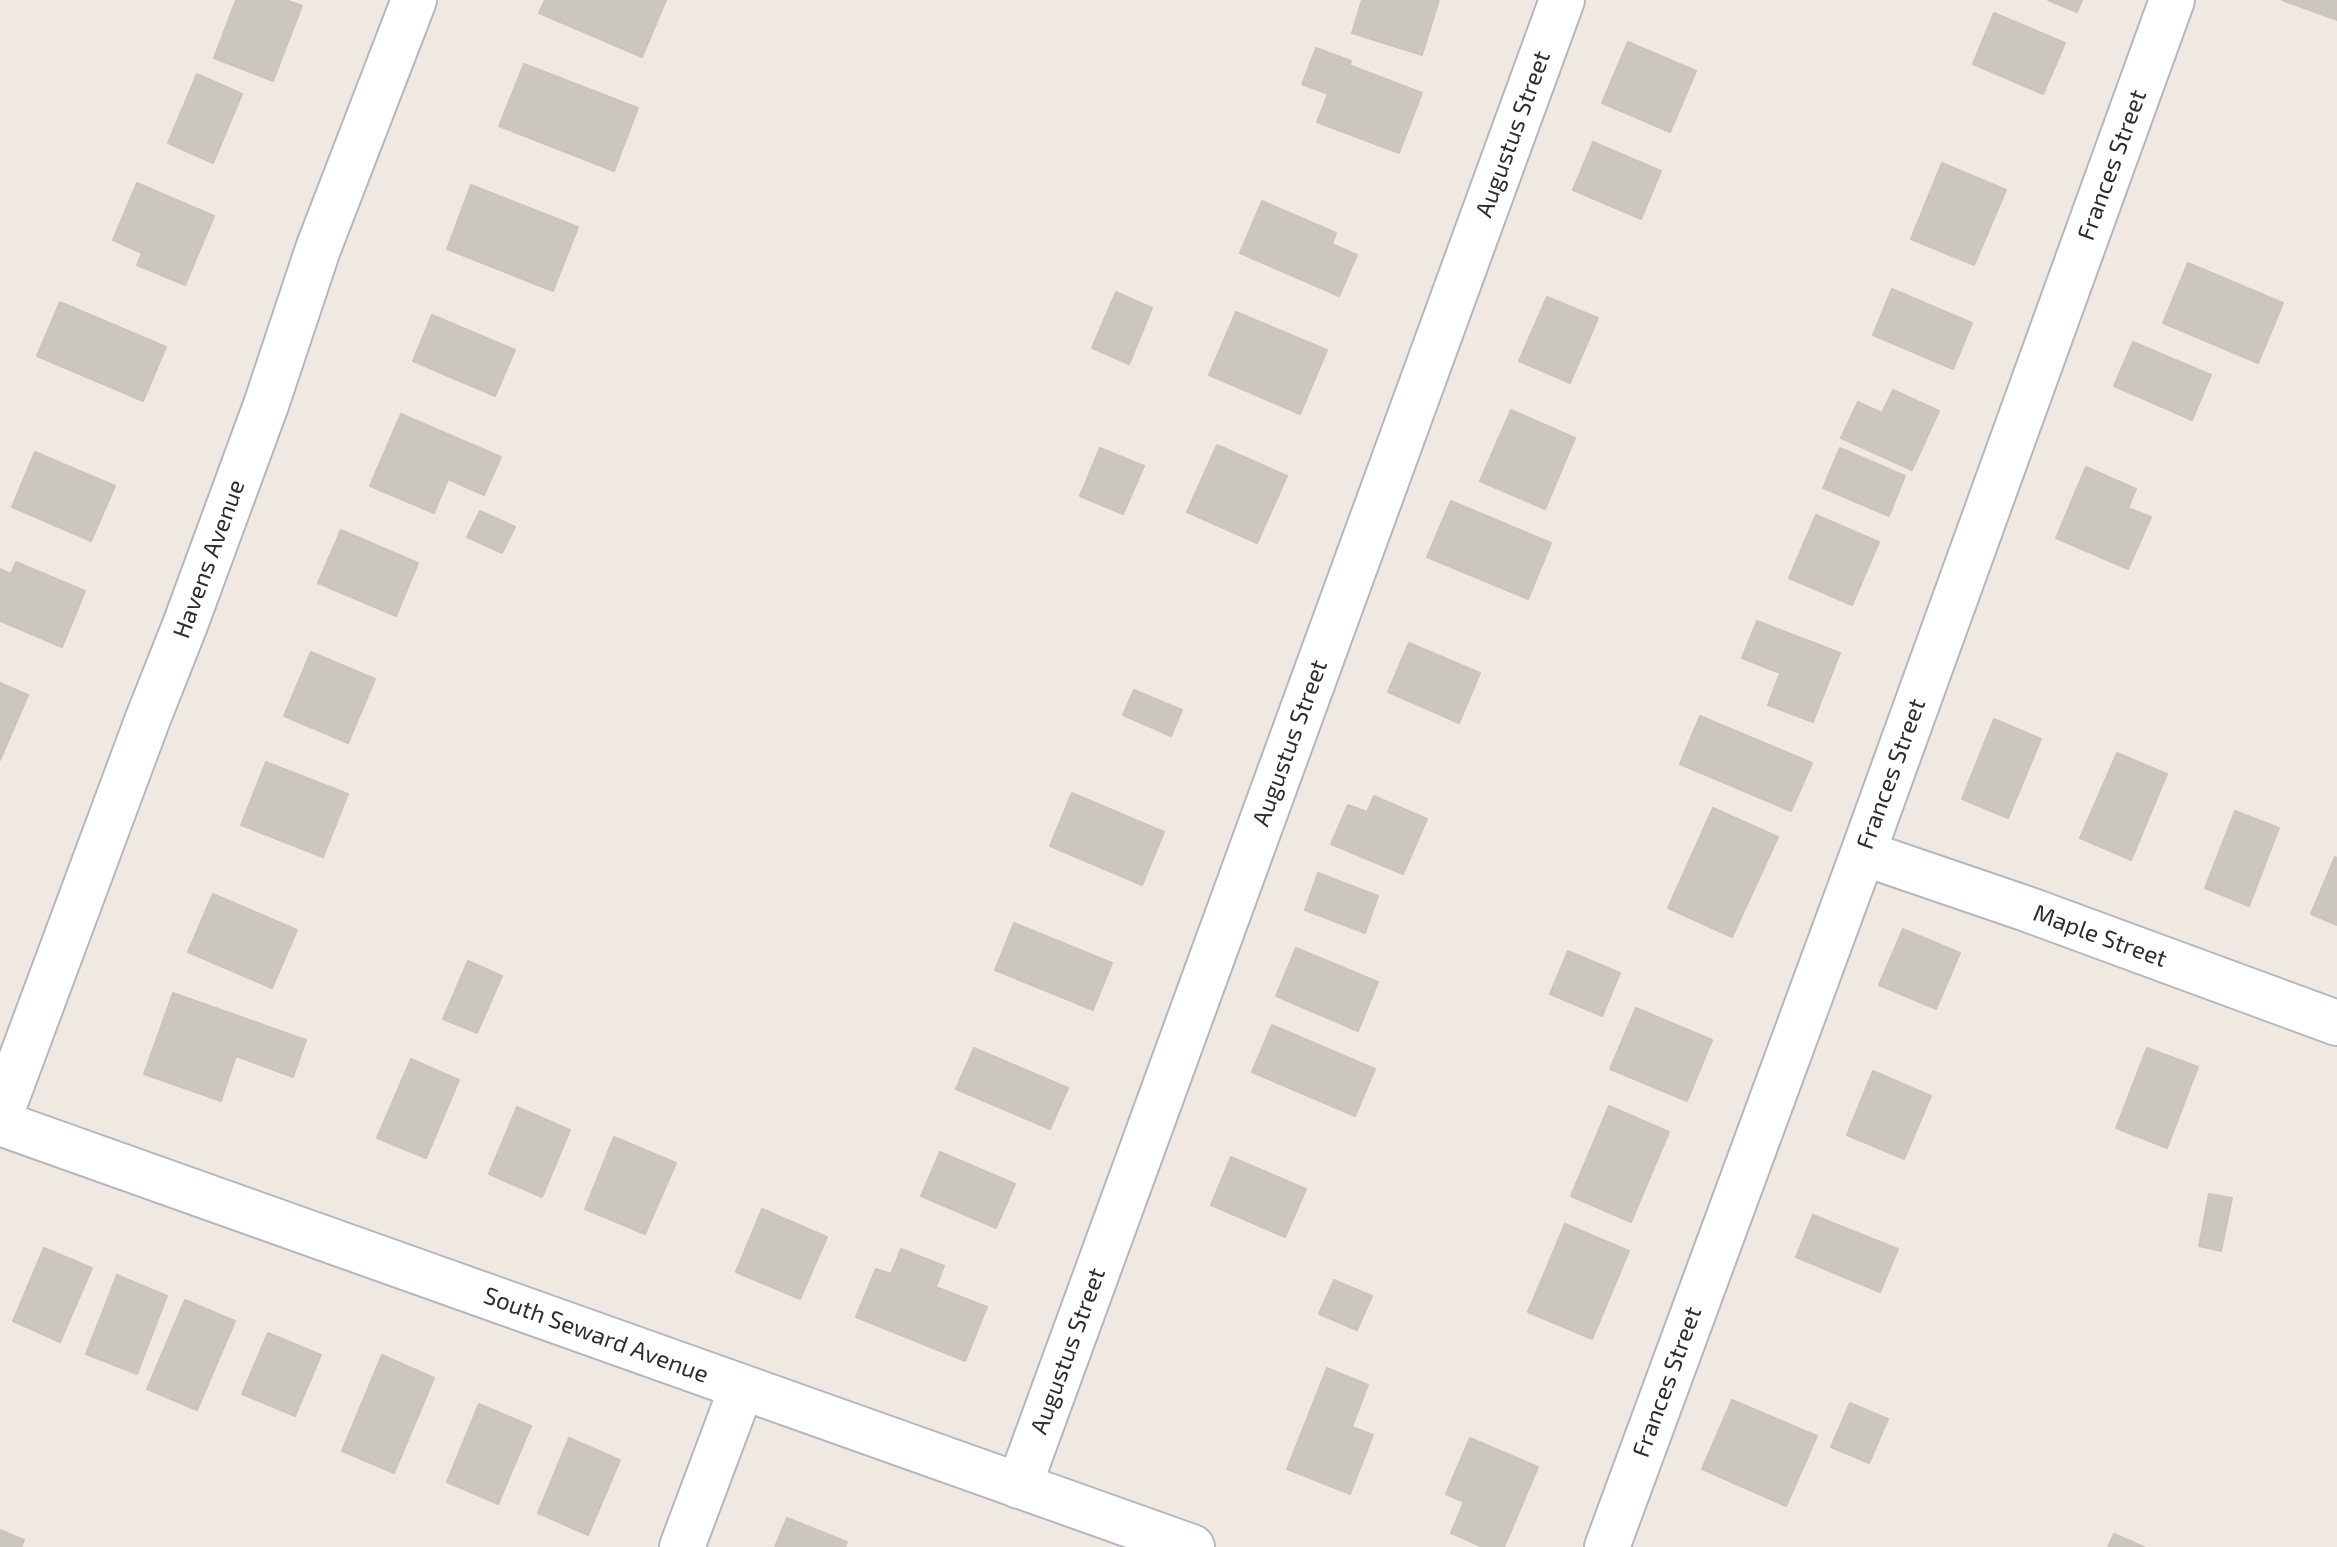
<!DOCTYPE html>
<html>
<head>
<meta charset="utf-8">
<style>
  body { margin:0 }
  canvas { display:block; background:#efe9e1 }
</style>
</head>
<body>
<canvas width="2337" height="1547"></canvas>
<script>
const c = document.querySelector('canvas').getContext('2d');
c.lineJoin = 'round';
function paint(path, color) {
  c.fillStyle = color;
  c.fill(path, 'evenodd');
}
function poly(rows) {
  const path = new Path2D();
  for (const r of rows) {
    path.moveTo(r[0], r[1]);
    for (let i = 2; i < r.length; i += 2) path.lineTo(r[i], r[i + 1]);
  }
  return path;
}
function strokePath(path, color, width, dash) {
  c.strokeStyle = color;
  c.lineWidth = width;
  c.lineCap = dash ? 'butt' : 'round';
  c.setLineDash(dash || []);
  c.stroke(path);
}
function label(font, color, halo, rows, align = 'center') {
  c.font = font + ' "Exo 2",sans-serif';
  c.lineWidth = 6;
  c.setLineDash([]);
  c.textBaseline = 'middle';
  c.strokeStyle = halo;
  c.fillStyle = color;
  for (const [text, x, y, turn = 0] of rows) {
    c.save();
    c.translate(x, y);
    c.rotate((+turn || 0) * Math.PI / 180);
    c.textAlign = isNaN(turn) ? turn : align;
    if (halo) c.strokeText(text, 0, 0);
    c.fillText(text, 0, 0);
    c.restore();
  }
}
const building = poly([
  [236,0,286,0,302,6,273,81,214,58,236,0],
  [545,0,666,0,642,57,539,13,545,0],
  [1362,0,1439,0,1422,55,1352,33,1362,0],
  [2048,0,2082,0,2077,12,2048,0],
  [2282,0,2337,0,2337,20,2282,0],
  [1994,13,2065,43,2043,94,1973,64,1994,13],
  [1628,42,1696,71,1670,132,1602,103,1628,42],
  [1316,48,1351,61,1349,65,1422,93,1399,153,1317,122,1328,94,1302,84,1316,48],
  [524,64,638,108,614,171,499,126,524,64],
  [197,74,242,94,213,163,168,143,197,74],
  [1593,142,1661,171,1641,219,1573,190,1593,142],
  [1942,163,2006,190,1974,265,1911,239,1942,163],
  [137,183,214,216,185,285,137,265,142,253,113,240,137,183],
  [471,185,578,227,553,291,447,249,471,185],
  [1262,201,1336,233,1332,244,1357,255,1339,296,1240,253,1262,201],
  [2188,263,2283,303,2258,363,2163,323,2188,263],
  [1892,289,1972,323,1953,369,1873,335,1892,289],
  [1116,292,1152,308,1129,364,1092,348,1116,292],
  [1547,297,1598,318,1570,383,1519,361,1547,297],
  [60,302,166,347,143,401,37,356,60,302],
  [1236,312,1327,350,1300,414,1209,375,1236,312],
  [432,315,515,350,495,396,413,361,432,315],
  [2133,342,2211,375,2192,420,2114,386,2133,342],
  [1893,390,1939,411,1912,470,1841,438,1858,402,1882,413,1893,390],
  [1511,410,1575,438,1545,509,1480,481,1511,410],
  [401,414,501,457,484,495,448,479,434,513,370,486,401,414],
  [1217,445,1287,476,1257,543,1187,512,1217,445],
  [1100,448,1144,466,1123,514,1080,496,1100,448],
  [1840,448,1905,476,1889,516,1823,488,1840,448],
  [35,452,115,486,91,541,12,507,35,452],
  [2086,467,2136,489,2128,508,2151,517,2128,569,2056,538,2086,467],
  [1451,501,1551,543,1528,599,1427,557,1451,501],
  [480,511,515,527,502,553,467,537,480,511],
  [1816,515,1879,542,1852,605,1789,578,1816,515],
  [341,530,418,563,396,616,318,583,341,530],
  [16,562,85,591,62,647,0,621,0,569,11,574,16,562],
  [1757,621,1840,653,1813,722,1768,705,1780,673,1742,658,1757,621],
  [1409,643,1480,673,1459,723,1388,692,1409,643],
  [311,652,375,679,348,743,284,716,311,652],
  [0,683,28,695,0,760,0,683],
  [1134,690,1182,710,1171,736,1123,715,1134,690],
  [1700,716,1812,763,1791,811,1680,764,1700,716],
  [1994,719,2041,739,2008,818,1962,799,1994,719],
  [2117,753,2167,774,2131,860,2080,838,2117,753],
  [266,762,348,794,323,857,241,825,266,762],
  [1072,793,1164,832,1142,885,1050,846,1072,793],
  [1374,796,1427,819,1403,874,1331,844,1348,805,1367,812,1374,796],
  [1713,808,1778,837,1732,937,1668,908,1713,808],
  [2235,811,2279,828,2249,906,2205,888,2235,811],
  [2335,857,2337,858,2337,925,2311,914,2335,857],
  [1318,873,1378,896,1365,933,1305,910,1318,873],
  [213,894,297,930,272,988,188,952,213,894],
  [1014,923,1112,963,1093,1010,995,970,1014,923],
  [1903,929,1960,953,1936,1009,1879,985,1903,929],
  [1296,948,1378,982,1358,1031,1276,996,1296,948],
  [1568,951,1620,973,1602,1016,1550,994,1568,951],
  [468,961,502,976,477,1033,443,1019,468,961],
  [173,993,306,1040,293,1077,236,1056,221,1101,144,1074,173,993],
  [1636,1008,1712,1040,1687,1101,1610,1069,1636,1008],
  [1272,1025,1375,1069,1355,1116,1252,1072,1272,1025],
  [974,1048,1068,1088,1050,1129,956,1089,974,1048],
  [2147,1048,2198,1067,2167,1148,2116,1128,2147,1048],
  [411,1059,459,1080,426,1158,377,1138,411,1059],
  [1873,1071,1931,1096,1904,1159,1847,1135,1873,1071],
  [1609,1106,1669,1132,1631,1222,1571,1196,1609,1106],
  [517,1107,570,1130,542,1197,489,1174,517,1107],
  [614,1137,676,1163,645,1234,585,1209,614,1137],
  [940,1152,1015,1184,996,1228,921,1196,940,1152],
  [1231,1157,1306,1189,1285,1237,1211,1205,1231,1157],
  [2209,1194,2232,1198,2221,1251,2199,1246,2209,1194],
  [762,1209,827,1237,800,1299,736,1272,762,1209],
  [1813,1215,1898,1249,1880,1292,1796,1257,1813,1215],
  [1565,1224,1629,1251,1592,1339,1528,1312,1565,1224],
  [44,1248,92,1268,60,1342,13,1321,44,1248],
  [901,1249,944,1266,936,1287,987,1307,965,1361,856,1317,876,1269,891,1274,901,1249],
  [117,1275,167,1296,137,1374,86,1354,117,1275],
  [1334,1280,1372,1296,1357,1330,1319,1314,1334,1280],
  [185,1300,235,1321,197,1410,147,1389,185,1300],
  [268,1333,321,1355,295,1416,242,1394,268,1333],
  [382,1355,434,1378,394,1473,342,1451,382,1355],
  [1327,1368,1368,1385,1352,1427,1373,1435,1350,1494,1287,1469,1327,1368],
  [1732,1400,1817,1436,1786,1506,1702,1469,1732,1400],
  [1850,1403,1888,1419,1869,1463,1831,1447,1850,1403],
  [479,1404,531,1426,498,1504,447,1482,479,1404],
  [569,1438,620,1460,588,1535,538,1513,569,1438],
  [1470,1438,1538,1467,1504,1547,1483,1547,1451,1533,1464,1502,1446,1494,1470,1438],
  [787,1518,847,1542,845,1547,775,1547,787,1518],
  [0,1530,24,1540,21,1547,0,1547,0,1530],
  [2114,1534,2144,1547,2108,1547,2114,1534]
]);
paint(building, '#cbc7bf');
strokePath(building, '#cbc5ba', 2);
const minor = poly([
  [1863,853,2027,909,2337,1023],
  [0,1116,147,721,185,625,266,405,318,249,414,0],
  [0,1123,1192,1547],
  [1019,1486,1562,0],
  [682,1547,742,1387],
  [1607,1547,1863,853,2172,0]
]);
strokePath(minor, '#b4b7c1', 48);
strokePath(minor, '#fff', 44);
label('24px', '#2e2e2e', '#fff', [
  ["Augustus Street",1513,134,-70],
  ["Frances Street",2112,165,-70],
  ["Havens Avenue",209,559,-70],
  ["Augustus Street",1290,743,-70],
  ["Frances Street",1891,774,-70],
  ["Maple Street",2100,936,20],
  ["South Seward Avenue",596,1335,20],
  ["Augustus Street",1068,1351,-70],
  ["Frances Street",1667,1382,-70]
]);
</script>
</body>
</html>
